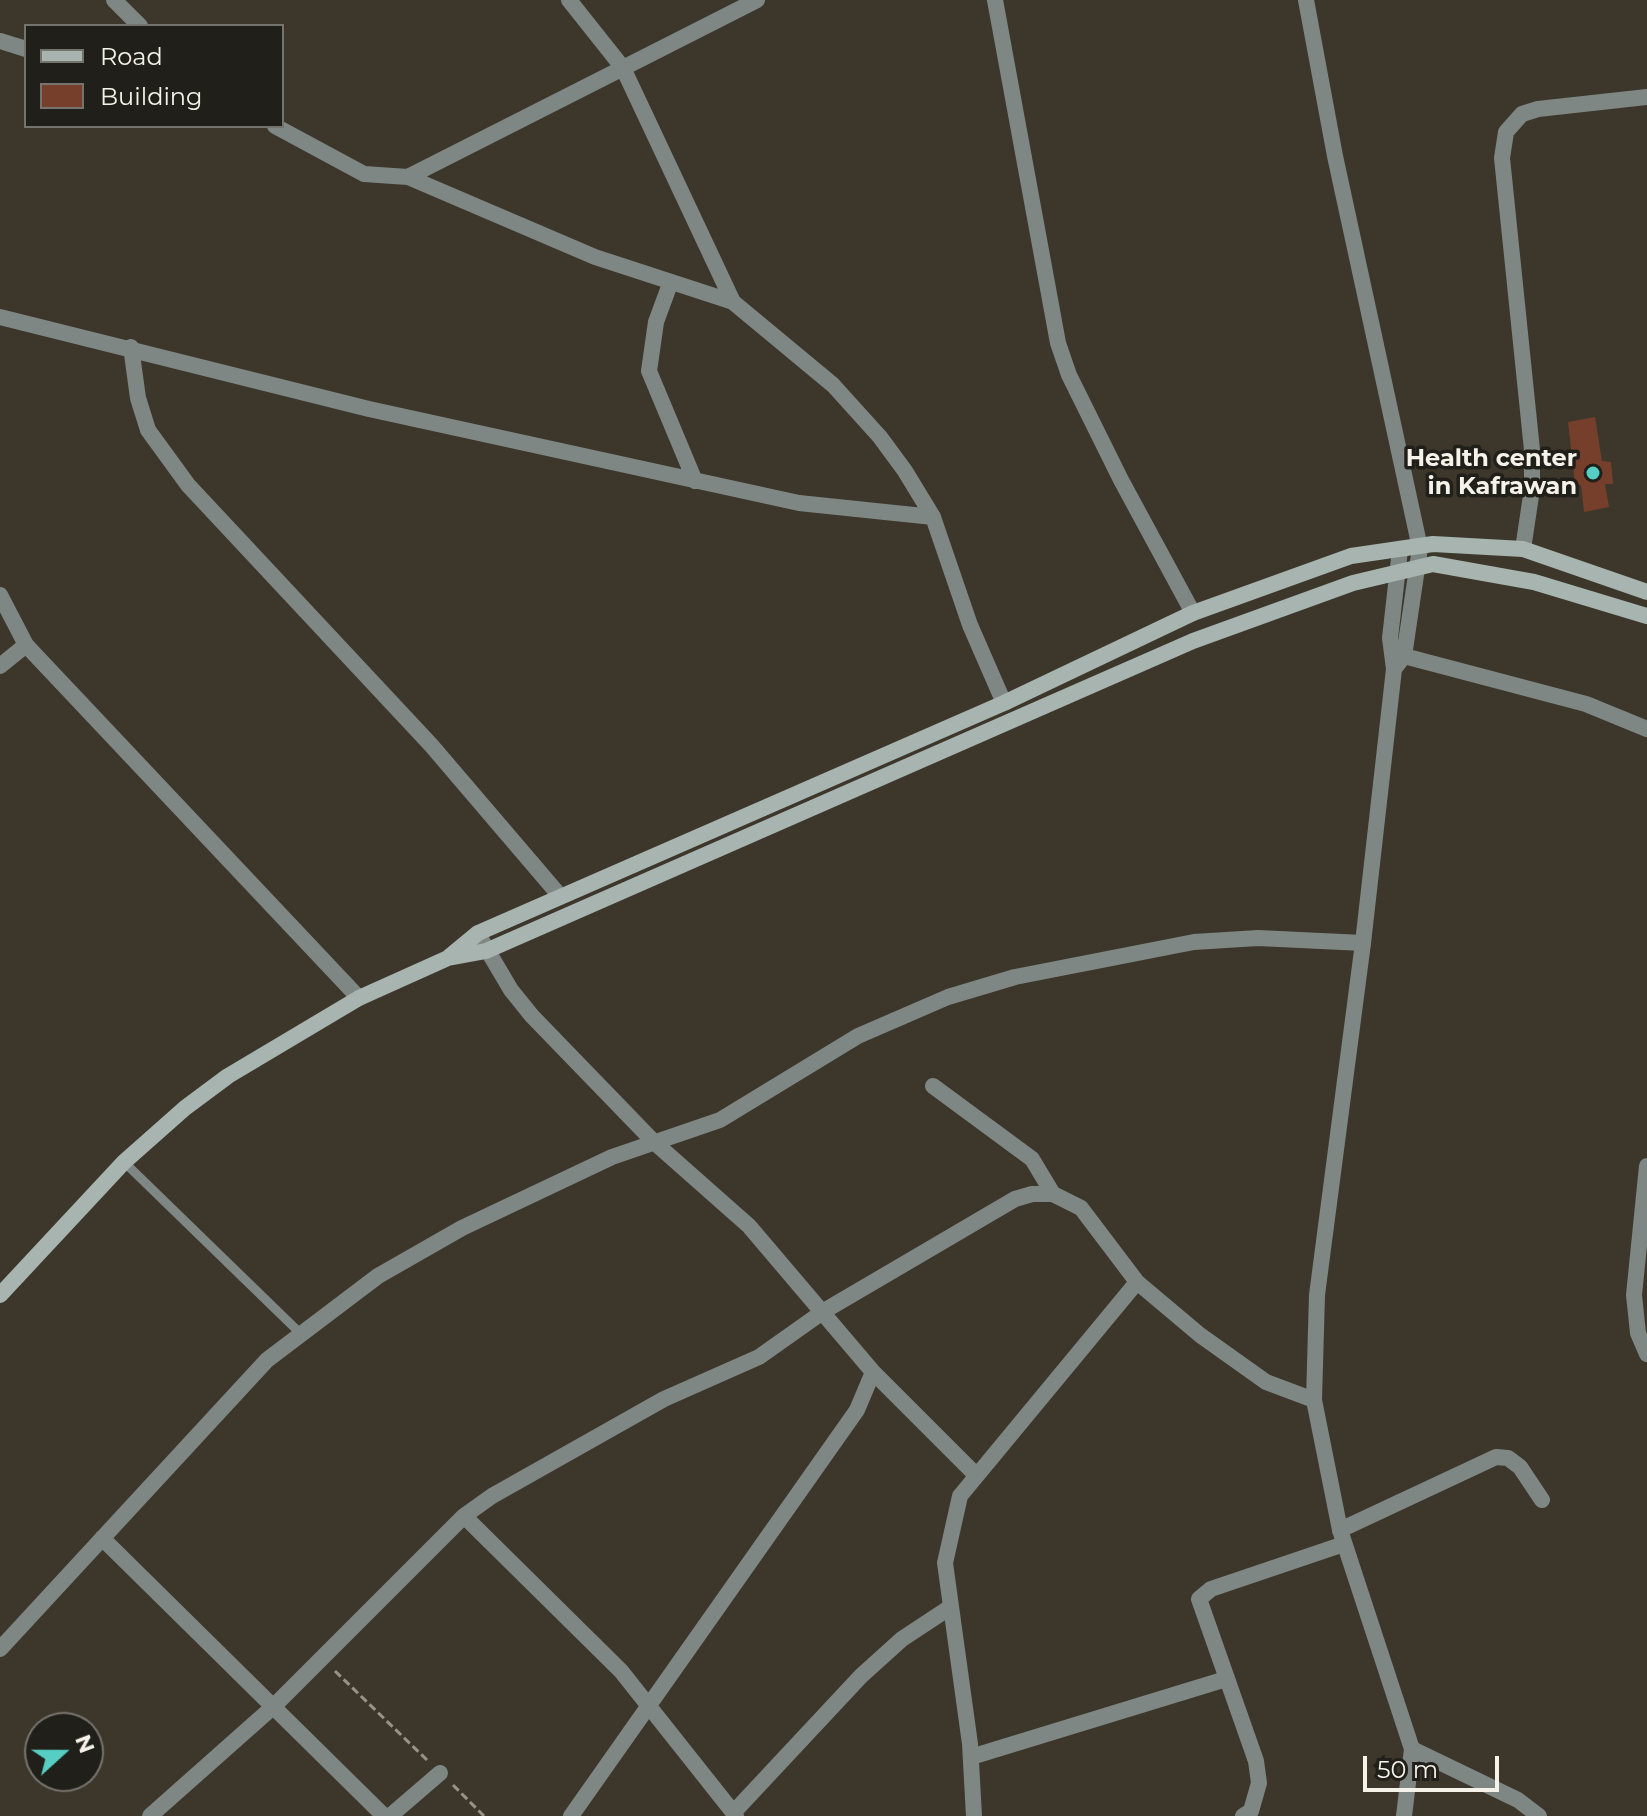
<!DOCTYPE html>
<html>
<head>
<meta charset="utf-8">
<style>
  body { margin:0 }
  #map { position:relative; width:1647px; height:1816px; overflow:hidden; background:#3c372a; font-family:Montserrat,sans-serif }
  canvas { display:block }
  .legend { position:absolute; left:24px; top:24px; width:260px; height:104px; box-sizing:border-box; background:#211f19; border:2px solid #76736d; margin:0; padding:10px 14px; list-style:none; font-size:24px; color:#f5f2ea }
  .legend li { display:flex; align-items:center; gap:16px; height:40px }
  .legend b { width:40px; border:2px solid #76736d }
  .north { position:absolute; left:24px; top:1712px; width:80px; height:80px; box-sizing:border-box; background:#211f19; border:2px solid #76736d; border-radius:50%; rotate:69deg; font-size:22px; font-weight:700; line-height:32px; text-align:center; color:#f5f2ea }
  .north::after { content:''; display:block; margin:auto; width:28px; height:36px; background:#56cec3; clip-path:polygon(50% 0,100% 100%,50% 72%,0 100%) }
  .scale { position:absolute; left:1363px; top:1756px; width:136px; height:36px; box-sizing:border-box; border:4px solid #f5f2ea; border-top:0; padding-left:10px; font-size:24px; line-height:28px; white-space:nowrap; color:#f5f2ea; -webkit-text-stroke:6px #211f19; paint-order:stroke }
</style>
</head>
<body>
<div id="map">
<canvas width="1647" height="1816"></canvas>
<ul class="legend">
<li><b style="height:10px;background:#a7b4b0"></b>Road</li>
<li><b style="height:22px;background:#763f2c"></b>Building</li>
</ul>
<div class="north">N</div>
<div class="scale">50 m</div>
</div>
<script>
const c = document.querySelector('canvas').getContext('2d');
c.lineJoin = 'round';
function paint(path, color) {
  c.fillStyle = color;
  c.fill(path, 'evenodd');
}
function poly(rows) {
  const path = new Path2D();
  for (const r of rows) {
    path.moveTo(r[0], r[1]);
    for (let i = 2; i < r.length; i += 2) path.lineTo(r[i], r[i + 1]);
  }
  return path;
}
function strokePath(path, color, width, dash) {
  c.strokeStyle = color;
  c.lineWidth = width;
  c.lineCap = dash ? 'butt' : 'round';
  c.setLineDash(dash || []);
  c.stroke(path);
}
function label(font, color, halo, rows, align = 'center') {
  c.font = font + ' Montserrat,sans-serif';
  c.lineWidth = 7;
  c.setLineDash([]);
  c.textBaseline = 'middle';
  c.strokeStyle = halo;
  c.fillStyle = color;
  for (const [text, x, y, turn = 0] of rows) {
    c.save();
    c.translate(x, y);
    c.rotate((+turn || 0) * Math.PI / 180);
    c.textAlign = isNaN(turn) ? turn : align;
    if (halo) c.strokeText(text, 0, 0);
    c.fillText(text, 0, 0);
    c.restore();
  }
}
paint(poly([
  [1595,417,1602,461,1611,462,1613,484,1605,484,1609,507,1584,512,1581,485,1575,484,1568,422]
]), '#763f2c');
strokePath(poly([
  [335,1671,427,1760],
  [453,1785,484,1816]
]), '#979389', 3, [8, 4]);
strokePath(poly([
  [124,1162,300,1333]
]), '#7f8785', 9);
strokePath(poly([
  [114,0,140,26],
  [569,0,623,68,733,302],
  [995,0,1058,343,1069,375,1121,480,1193,613],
  [1306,0,1335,156,1420,548],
  [0,41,26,49],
  [275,126,364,174,408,177,595,257,733,302,833,385,880,437,905,471,933,517,970,625,1004,703],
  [408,177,757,0],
  [670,284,656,322,649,371,695,481],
  [0,317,369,409,799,503,933,517],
  [131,347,138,398,148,430,188,485,431,745,560,896],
  [1523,549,1532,489,1532,450,1502,158,1506,132,1522,114,1538,109,1647,97],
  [1404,656,1586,704,1647,729],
  [0,666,26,645],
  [482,941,511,990,532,1016,654,1142,749,1226,873,1372,976,1475],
  [933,1086,1032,1159,1053,1194],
  [1647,1166,1634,1295,1638,1333,1647,1354],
  [464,1516,621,1671,736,1816],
  [1340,1530,1496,1457,1508,1458,1520,1467,1542,1500],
  [102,1538,384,1816],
  [0,1649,267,1360,378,1276,462,1228,612,1157,720,1120,858,1036,948,997,1015,977,1194,942,1258,938,1363,943],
  [1412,1749,1518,1800,1539,1816],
  [971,1757,1226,1679],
  [733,1813,861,1676,902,1639,949,1608],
  [150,1816,274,1706,464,1516,492,1496,664,1399,759,1357,824,1311,1015,1199,1032,1194,1053,1194,1081,1208,1137,1282,1200,1335,1266,1382,1314,1400],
  [390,1816,440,1773],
  [571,1816,857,1410,873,1372],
  [974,1816,970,1744,945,1563,960,1496,1137,1282],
  [1243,1816,1251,1811,1259,1783,1256,1761,1199,1599,1211,1589,1344,1544]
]), '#7f8785', 16);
strokePath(poly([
  [1400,550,1390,638,1394,669,1363,943,1317,1295,1314,1400,1340,1530,1412,1749,1404,1816],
  [0,595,26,645,359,998],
  [1394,669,1404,656,1420,548]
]), '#7f8785', 16);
strokePath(poly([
  [449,957,478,933,1004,703,1193,613,1351,556,1433,544,1523,549,1647,592],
  [0,1295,124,1162,185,1108,228,1076,359,998,448,958,486,951,1193,641,1353,583,1433,564,1534,582,1647,616]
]), '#a7b4b0', 16);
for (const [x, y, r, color] of [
  [1593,473,8,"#56cec3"]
]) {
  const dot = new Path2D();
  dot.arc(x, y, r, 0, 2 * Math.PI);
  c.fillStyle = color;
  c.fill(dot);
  strokePath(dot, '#211f19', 3);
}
label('bold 24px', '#f5f2ea', '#211f19', [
  ["Health center",1577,459],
  ["in Kafrawan",1577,487]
], 'right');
</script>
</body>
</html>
